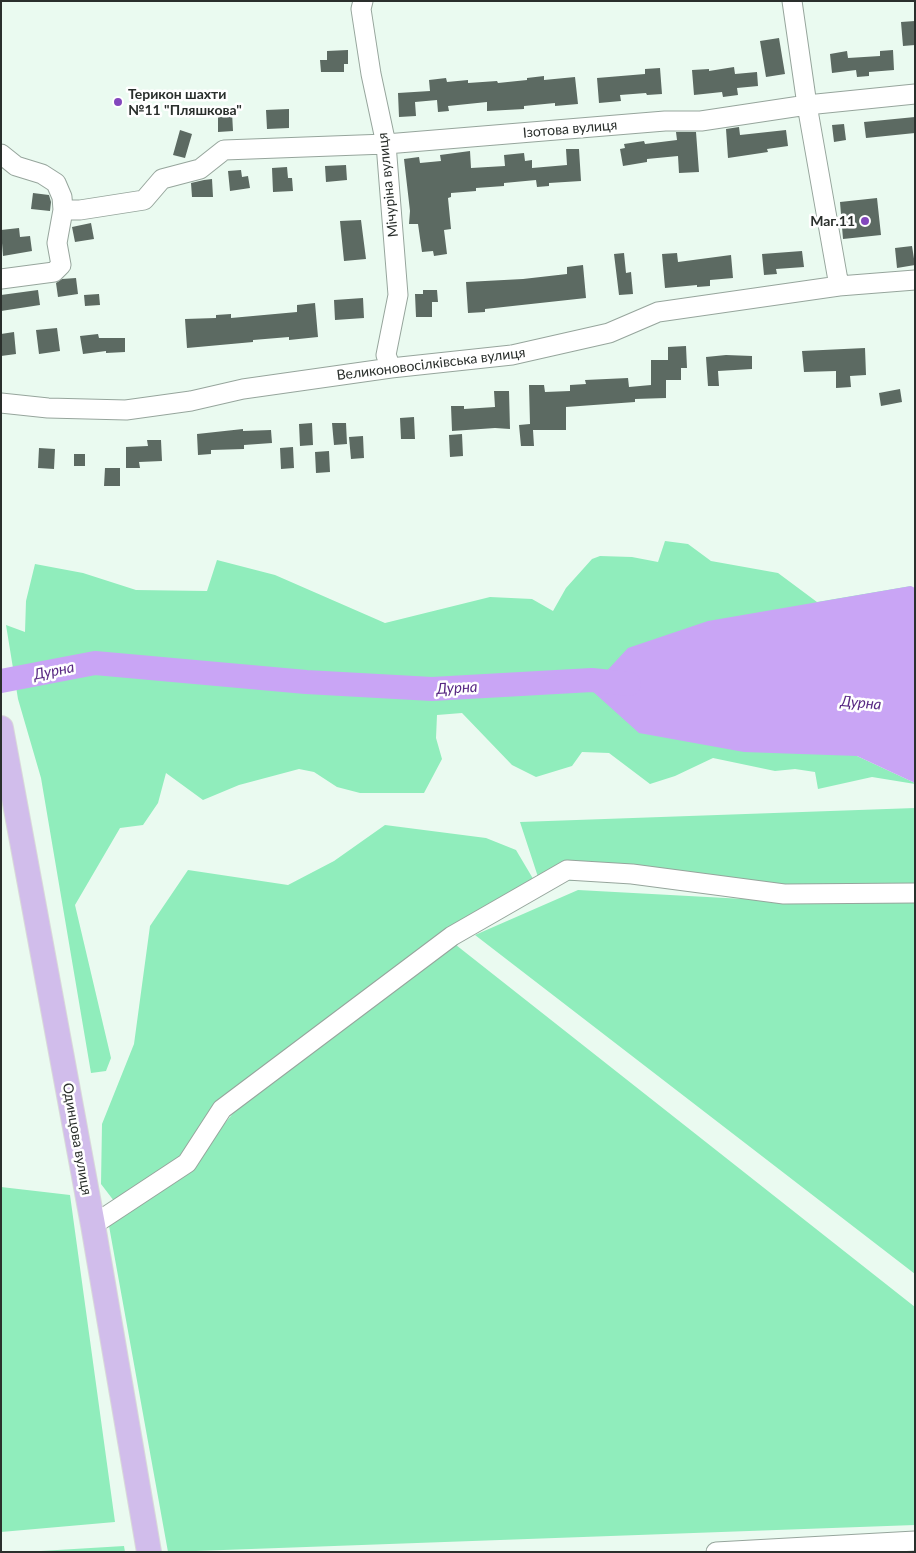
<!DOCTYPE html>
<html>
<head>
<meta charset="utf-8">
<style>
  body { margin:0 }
  #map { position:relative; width:916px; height:1553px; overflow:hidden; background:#eafaf0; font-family:Lato,sans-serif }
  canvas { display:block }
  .frame { position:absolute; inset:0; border:2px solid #2a2f2c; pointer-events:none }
</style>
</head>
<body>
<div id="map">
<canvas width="916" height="1553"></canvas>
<div class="frame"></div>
</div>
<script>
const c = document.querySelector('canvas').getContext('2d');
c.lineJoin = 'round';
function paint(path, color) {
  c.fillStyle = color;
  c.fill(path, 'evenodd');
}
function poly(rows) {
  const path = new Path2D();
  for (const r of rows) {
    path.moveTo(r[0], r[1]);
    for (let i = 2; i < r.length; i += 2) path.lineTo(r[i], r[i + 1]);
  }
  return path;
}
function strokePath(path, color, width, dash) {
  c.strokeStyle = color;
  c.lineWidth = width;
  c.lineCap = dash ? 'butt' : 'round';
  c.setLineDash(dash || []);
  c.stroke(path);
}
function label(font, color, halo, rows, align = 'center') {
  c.font = font + ' Lato,sans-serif';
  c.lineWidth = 5;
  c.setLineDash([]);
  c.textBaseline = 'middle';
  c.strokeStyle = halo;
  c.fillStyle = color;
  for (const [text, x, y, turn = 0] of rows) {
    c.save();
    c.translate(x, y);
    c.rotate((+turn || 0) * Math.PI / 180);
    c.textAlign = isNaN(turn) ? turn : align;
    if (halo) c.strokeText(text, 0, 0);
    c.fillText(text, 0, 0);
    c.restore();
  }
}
paint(poly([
  [665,541,688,544,711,561,778,573,817,602,911,586,857,756,915,783,915,784,872,777,818,789,815,772,795,769,775,771,713,758,675,776,650,784,609,753,582,752,572,766,536,777,512,765,462,713,437,715,436,738,442,759,424,793,360,793,337,787,314,772,299,769,239,785,203,800,166,773,158,803,143,825,120,828,75,905,111,1058,106,1071,91,1073,41,778,18,699,6,625,25,632,26,601,35,564,83,573,136,590,207,591,217,560,275,575,385,623,490,597,532,599,553,611,566,588,592,559,600,556,632,557,658,562],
  [915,808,915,888,539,880,520,822],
  [385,825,486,838,516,850,535,882,225,1100,171,1169,114,1201,101,1184,102,1124,134,1044,150,926,188,870,288,885,334,861],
  [578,890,781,901,915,902,915,1274,475,935],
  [456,945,915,1307,915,1525,168,1552,109,1226,180,1177,235,1111],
  [1,1187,70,1195,115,1522,1,1532],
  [124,1546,125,1552,24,1552]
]), '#90edbc');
paint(poly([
  [911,586,915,588,915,783,857,756,744,752,639,733,590,689,628,648,708,621]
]), '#c9a5f5');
strokePath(poly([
  [1,681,95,663,306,682,432,689,592,680,629,684]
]), '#c9a5f5', 24);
paint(poly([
  [915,21,915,45,903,46,901,22],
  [779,38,785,74,766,77,760,41],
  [348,50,348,64,344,64,344,72,321,72,320,60,327,60,327,51],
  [893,50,894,70,869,72,869,76,857,77,856,70,832,73,830,54,847,51,848,58,880,56,880,51],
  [734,67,735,74,757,72,758,86,737,88,738,95,723,97,722,92,694,95,692,70,709,69,709,71],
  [660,68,662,94,647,95,646,93,620,95,621,101,599,103,597,78,645,74,645,69],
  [544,76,544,80,575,77,578,104,555,106,555,103,524,106,524,109,487,111,487,102,448,106,449,111,438,112,437,100,415,102,416,116,399,117,398,93,430,91,429,80,446,78,447,82,468,80,468,83,497,81,498,83,527,80,527,78],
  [289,109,289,128,267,129,266,110],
  [218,112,232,112,233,131,218,132],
  [915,117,915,133,866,138,864,122],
  [844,124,846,140,834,142,832,125],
  [739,127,740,135,786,130,788,146,767,149,768,152,728,158,726,129],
  [180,130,192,134,185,158,173,155],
  [676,132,696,132,699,172,679,173,678,156,647,159,647,162,623,166,620,149,625,148,624,144,644,141,645,144,677,140],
  [566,149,579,149,581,181,549,183,549,186,537,187,536,180,504,183,504,186,476,188,476,191,451,193,451,197,448,198,451,229,444,230,447,254,434,256,433,251,422,252,418,224,409,224,410,211,404,159,419,157,420,163,441,161,440,155,470,151,471,168,505,166,504,155,524,153,525,161,532,160,532,168,567,165],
  [346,165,347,180,326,182,325,166],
  [287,167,288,178,292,178,293,191,273,192,272,168],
  [241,170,242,177,248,176,250,188,230,191,228,171],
  [212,179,213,197,192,197,191,183,204,180],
  [33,193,49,195,51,202,50,211,31,209],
  [877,198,881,235,843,239,840,202],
  [361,220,366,259,344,261,340,221],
  [91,223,94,239,75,242,72,227],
  [19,228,20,237,30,236,32,251,3,256,1,230],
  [912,246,915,265,897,268,895,248],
  [802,251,804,267,776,269,777,274,764,275,762,254],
  [624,253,626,273,631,272,633,294,619,295,614,254],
  [677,253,678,262,731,255,733,278,710,280,710,286,697,287,697,285,665,288,662,254],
  [583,265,586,298,485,309,485,312,468,313,466,282,523,279,567,274,567,267],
  [76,278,78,294,58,297,56,283,62,279],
  [38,290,40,305,1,311,1,295],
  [423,290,437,290,438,302,432,302,432,317,416,317,415,294,423,294],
  [99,294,100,305,85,306,84,295],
  [363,298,364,318,335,320,334,300],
  [315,303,318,337,289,340,289,337,253,340,253,342,187,348,185,319,216,318,216,315,231,314,231,318,297,312,297,305],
  [57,328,60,351,39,354,36,330],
  [14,332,16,354,1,356,1,334],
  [98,334,99,338,125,338,125,352,106,353,106,351,83,354,80,336],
  [686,346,687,368,681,368,681,380,666,380,666,398,635,399,635,402,566,407,566,430,533,430,534,446,521,446,519,425,530,424,529,385,544,385,545,392,570,391,570,385,586,384,585,380,628,378,629,387,651,385,651,360,668,360,668,347],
  [865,348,866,375,850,376,851,387,836,388,836,371,804,372,802,351],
  [726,355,752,356,752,369,718,371,719,386,708,386,706,357],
  [900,389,902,402,881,406,879,393],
  [494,391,509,391,510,429,495,428,452,431,451,406,464,406,464,409,495,407],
  [414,417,415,439,401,439,400,418],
  [312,423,313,445,300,446,299,424],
  [332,423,346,423,347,444,334,445],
  [243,429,243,431,271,430,272,443,244,445,244,449,211,450,211,454,198,455,197,434],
  [462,434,463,456,450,457,449,435],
  [363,436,364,458,351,459,349,437],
  [147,440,161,440,162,461,139,462,140,468,126,468,126,447,148,446],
  [293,447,294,468,281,469,280,448],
  [39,448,55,449,54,469,38,468],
  [329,451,330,472,316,473,315,452],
  [74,454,85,454,85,466,74,466],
  [105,468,120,468,120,486,104,486]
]), '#5c6a62');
const minor = poly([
  [363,1,361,9,371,74,386,144,398,295,386,355,391,368],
  [792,1,807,105,839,286],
  [1,154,16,166,42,174,56,183,62,197,63,210],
  [1,279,54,272,61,265,57,243,63,210,80,210,144,200,162,179,200,169,224,150,386,144,665,121,701,121,807,105,915,94],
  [1,403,48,408,126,410,191,401,243,389,391,368,512,355,609,333,658,312,839,286,915,280],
  [93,1225,187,1163,222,1109,452,936,567,870,632,874,784,894,915,893],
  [716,1552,915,1541]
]);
const major = poly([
  [1,728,93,1225,149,1552]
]);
strokePath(minor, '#96a59c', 21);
strokePath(major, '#d9dad9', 26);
strokePath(minor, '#fff', 19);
strokePath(major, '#d1bdeb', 24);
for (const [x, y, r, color] of [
  [118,102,5,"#8347bd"],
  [865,221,5,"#8347bd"]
]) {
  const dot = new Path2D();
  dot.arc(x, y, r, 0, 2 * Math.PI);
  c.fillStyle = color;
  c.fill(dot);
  strokePath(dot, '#fff', 2);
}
label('bold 14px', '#2a2f2c', '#fff', [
  ["Терикон шахти",128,94],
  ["№11 \"Пляшкова\"",128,110],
  ["Маг.11",855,221,"right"]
], 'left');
label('14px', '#2a2f2c', '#fff', [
  ["Ізотова вулиця",570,129,-5],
  ["Мічуріна вулиця",388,185,-96],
  ["Великоновосілківська вулиця",431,364,-7],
  ["Одинцова вулиця",77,1139,80]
]);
label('italic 15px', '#592984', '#fff', [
  ["Дурна",54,671,-11],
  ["Дурна",457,688,-3],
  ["Дурна",861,703,5]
]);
</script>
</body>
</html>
